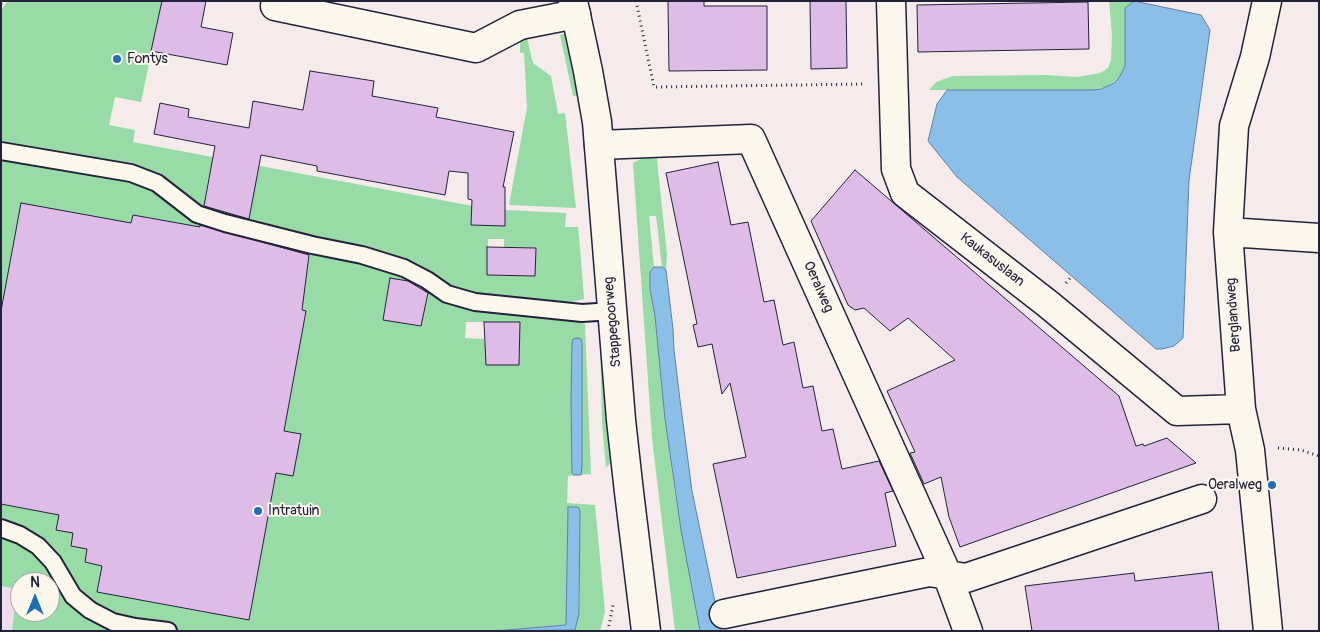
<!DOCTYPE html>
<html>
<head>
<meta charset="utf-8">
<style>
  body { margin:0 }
  #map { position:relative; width:1320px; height:632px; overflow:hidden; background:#f5ebeb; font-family:Pangolin,sans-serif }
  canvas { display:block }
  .frame { position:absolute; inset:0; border:2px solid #22223b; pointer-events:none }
  .north { position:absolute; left:10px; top:572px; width:50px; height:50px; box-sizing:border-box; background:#fbf7ec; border:1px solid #a4a2a5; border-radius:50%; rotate:0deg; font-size:14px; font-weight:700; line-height:20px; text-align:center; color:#22223b }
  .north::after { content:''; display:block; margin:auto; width:18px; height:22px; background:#1f6fb2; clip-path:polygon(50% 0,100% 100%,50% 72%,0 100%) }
</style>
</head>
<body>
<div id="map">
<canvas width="1320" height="632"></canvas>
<div class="frame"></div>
<div class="north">N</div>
</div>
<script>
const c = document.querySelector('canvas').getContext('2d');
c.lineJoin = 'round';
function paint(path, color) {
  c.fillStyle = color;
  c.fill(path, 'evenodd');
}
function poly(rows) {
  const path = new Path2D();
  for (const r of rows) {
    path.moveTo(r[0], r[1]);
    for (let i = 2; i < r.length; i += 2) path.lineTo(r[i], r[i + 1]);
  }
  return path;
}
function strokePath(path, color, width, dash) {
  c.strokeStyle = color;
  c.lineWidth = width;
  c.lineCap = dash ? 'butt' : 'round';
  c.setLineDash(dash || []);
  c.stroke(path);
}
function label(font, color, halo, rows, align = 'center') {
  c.font = font + ' Pangolin,sans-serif';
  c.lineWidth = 4;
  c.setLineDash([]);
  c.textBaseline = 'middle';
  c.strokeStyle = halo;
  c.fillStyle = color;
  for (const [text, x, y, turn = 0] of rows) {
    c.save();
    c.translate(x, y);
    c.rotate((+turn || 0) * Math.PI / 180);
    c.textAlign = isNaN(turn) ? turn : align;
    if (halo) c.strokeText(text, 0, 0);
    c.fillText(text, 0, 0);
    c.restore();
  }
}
paint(poly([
  [1,567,20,582,20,612,46,631,1,631]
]), '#eeddea');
paint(poly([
  [8,1,162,1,141,102,115,97,109,125,135,130,133,142,494,210,472,210,471,224,505,210,566,213,565,227,578,227,580,247,584,299,567,303,567,320,585,324,591,474,568,476,567,503,595,505,605,612,600,631,574,631,579,614,580,591,576,507,567,625,564,625,495,631,12,631,17,589,1,586,1,504,59,515,73,533,71,546,87,549,85,562,102,566,97,592,249,620,306,311,279,306,303,296,310,251,281,247,281,242,133,215,131,223,1,311,1,10],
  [210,173,256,182,229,201,205,197],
  [488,239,504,239,504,247,535,248,535,276,487,275],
  [390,278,429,285,420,326,383,319],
  [466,322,519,322,519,365,486,364,486,343,484,343,484,339,465,338],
  [20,582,50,582,50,612,20,612],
  [1109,1,1134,1,1125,8,1125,66,1119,78,1108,86,1094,90,929,90,936,82,953,76,1046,75,1077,77,1100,73,1108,68,1111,60,1112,35],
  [567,33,580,95,573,96,560,35],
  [527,38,533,63,551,76,558,114,565,113,576,208,509,205,527,107,524,53,520,53,520,41],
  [656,151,667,254,666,270,662,267,656,216,649,216,654,267,650,272,650,289,655,316,665,419,675,494,700,631,675,631,652,438,633,163],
  [600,338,603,338,612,461,606,468,602,423]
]), '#98dba6');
const water = poly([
  [1134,1,1201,15,1210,30,1189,180,1183,338,1174,346,1162,349,1156,349,957,177,928,141,937,104,947,90,1094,90,1101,89,1114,83,1119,78,1125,66,1125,8,1134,1],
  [654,267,662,267,666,270,673,329,674,350,680,400,692,491,721,631,700,631,681,530,665,419,655,316,650,289,650,272,654,267],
  [578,338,581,339,582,343,582,466,581,475,574,475,572,473,571,401,572,343,573,339,578,338],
  [568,507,577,507,579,508,580,512,579,614,575,630,495,631,566,625,568,507]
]);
paint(water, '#8bbfe8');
strokePath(water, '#6180a3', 1);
const building = poly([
  [162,1,206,1,201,27,233,33,227,65,151,51,162,1],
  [668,1,704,1,704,6,767,6,767,70,669,71,668,1],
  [810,1,846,1,847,68,811,69,810,1],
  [1088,2,1089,49,918,52,917,5,1088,2],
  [310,71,374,81,372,96,438,108,436,117,514,132,503,187,505,187,505,226,471,225,472,200,468,199,468,173,449,171,445,195,317,171,317,166,261,155,249,219,204,206,215,146,154,134,160,103,189,109,188,117,249,128,253,101,303,110,310,71],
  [718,162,731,225,748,222,764,302,774,300,783,345,794,342,803,388,813,386,822,431,833,429,842,469,879,461,893,491,885,493,896,546,737,578,713,464,746,457,730,383,722,394,712,344,698,347,693,325,697,324,666,173,718,162],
  [855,170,1119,396,1136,446,1143,444,1144,446,1167,438,1196,463,960,547,949,517,941,477,924,484,910,453,915,452,887,391,955,360,908,318,890,331,864,308,855,310,848,305,811,221,855,170],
  [21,203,131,223,133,215,200,227,200,225,309,255,302,310,306,311,284,431,301,434,293,476,276,473,249,620,97,592,102,566,85,562,87,549,71,546,73,533,56,530,59,515,1,504,1,311,21,203],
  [487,247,536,248,535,276,487,275,487,247],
  [390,278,408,281,428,293,421,326,383,320,390,278],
  [484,322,520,322,519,365,486,365,484,322],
  [1212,572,1219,631,1032,631,1025,586,1134,573,1135,581,1212,572]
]);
paint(building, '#dfbce7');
strokePath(building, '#22223b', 1);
const service = poly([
  [1,151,131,173,157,183,197,214,225,223,312,245,362,255,404,268,427,280,447,294,475,302,582,313,613,311],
  [1,528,20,535,38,546,53,562,73,596,90,610,113,622,135,627,168,631]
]);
const minor = poly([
  [891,1,896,169,905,193,1048,304,1177,411,1241,409],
  [1267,1,1255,57,1234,126,1228,232,1241,409,1250,450,1268,631],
  [275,6,476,48,520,25,576,14],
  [599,145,751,139,947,574,968,631],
  [1228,232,1319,238],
  [724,614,929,572,966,578,1202,499]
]);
const tertiary = poly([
  [573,1,588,71,597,122,621,420,629,492,646,631]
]);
strokePath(service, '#22223b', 20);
strokePath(minor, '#22223b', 31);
strokePath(tertiary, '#22223b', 31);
strokePath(poly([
  [636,1,654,87,865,84],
  [1,4,3,1],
  [1066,283,1071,277],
  [1278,448,1301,450,1319,456],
  [608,631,613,605]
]), '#22223b', 3, [1, 4]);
strokePath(service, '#fbf7ec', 16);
strokePath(minor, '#fbf7ec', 28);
strokePath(tertiary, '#fbf7ec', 28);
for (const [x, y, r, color] of [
  [117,59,5,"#1f6fb2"],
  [1272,485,5,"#1f6fb2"],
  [258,511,5,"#1f6fb2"]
]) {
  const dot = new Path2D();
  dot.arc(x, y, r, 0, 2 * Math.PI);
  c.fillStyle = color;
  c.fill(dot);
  strokePath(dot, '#fbf7ec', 2);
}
label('14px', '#22223b', '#fbf7ec', [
  ["Fontys",127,59],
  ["Oeralweg",1262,485,"right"],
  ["Intratuin",268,511]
], 'left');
label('14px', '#22223b', '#fbf7ec', [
  ["Kaukasuslaan",992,260,38],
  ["Oeralweg",818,287,66],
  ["Berglandweg",1234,315,-94],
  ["Stappegoorweg",613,322,-95]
]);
</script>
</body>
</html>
